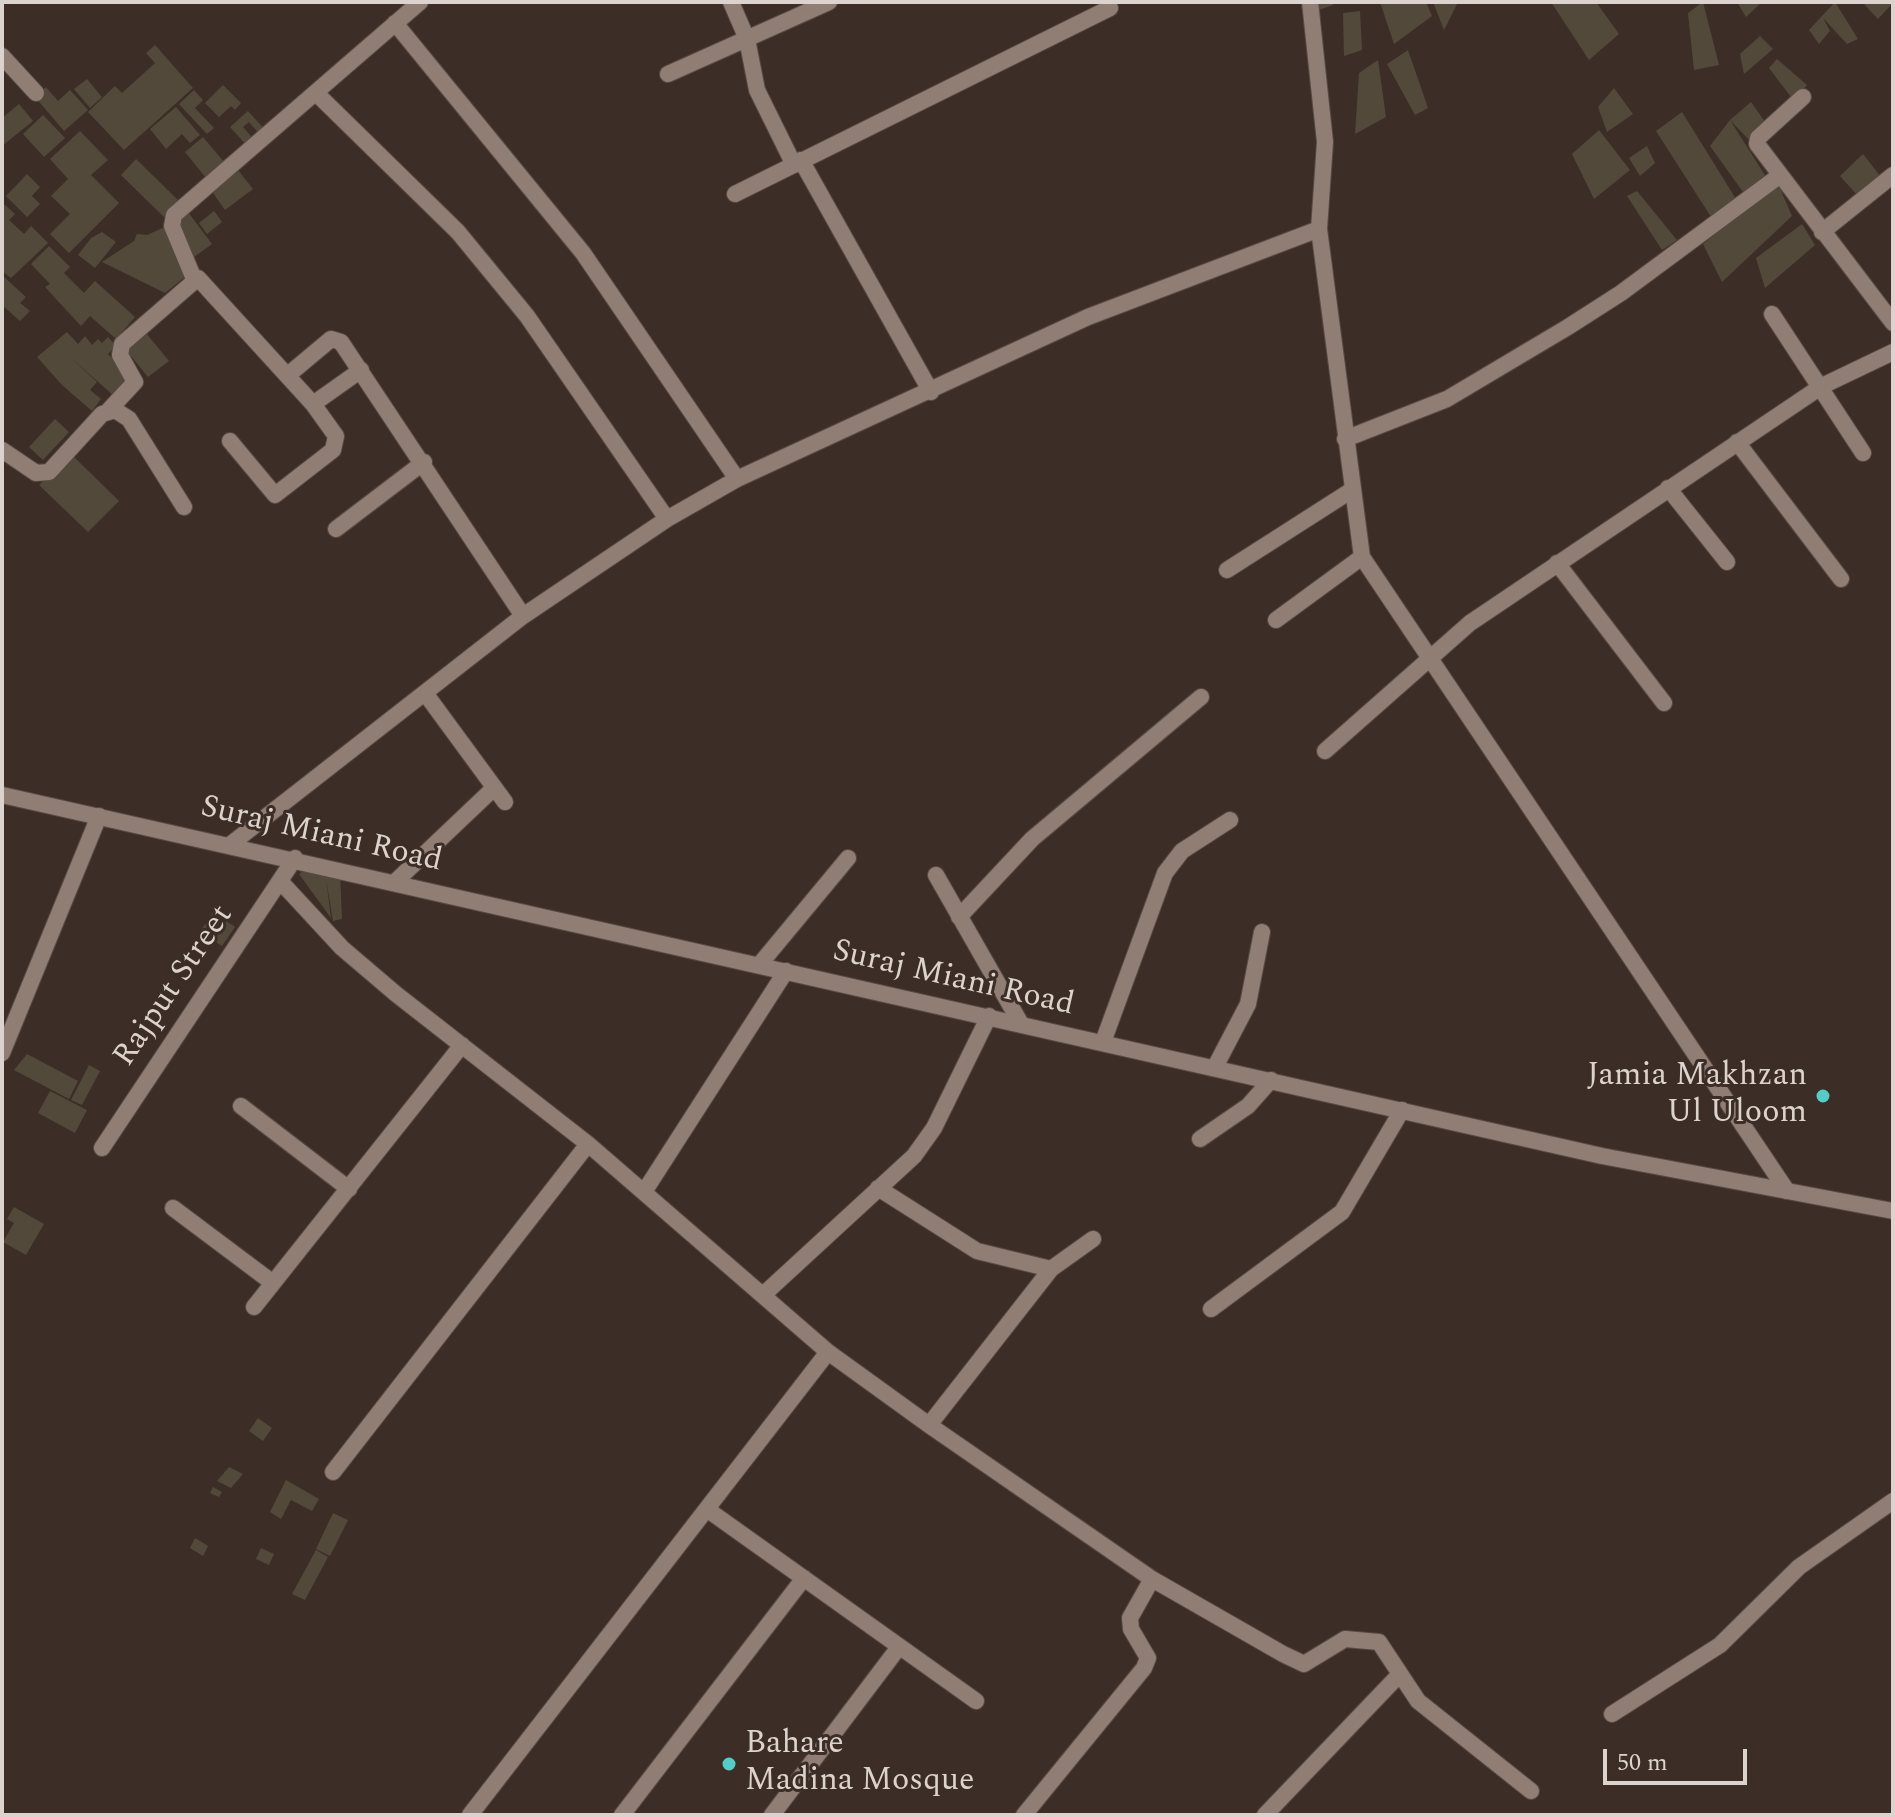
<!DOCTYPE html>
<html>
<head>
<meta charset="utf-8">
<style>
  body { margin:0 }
  #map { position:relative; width:1895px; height:1817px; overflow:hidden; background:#3c2e26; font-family:Spectral,serif }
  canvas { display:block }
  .frame { position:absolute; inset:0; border:4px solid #ddd3ce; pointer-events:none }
  .scale { position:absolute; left:1603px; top:1749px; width:144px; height:36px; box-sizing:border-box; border:4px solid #ddd3ce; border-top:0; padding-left:10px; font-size:24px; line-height:28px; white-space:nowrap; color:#ddd3ce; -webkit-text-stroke:6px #3c2e26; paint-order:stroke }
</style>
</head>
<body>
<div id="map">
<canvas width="1895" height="1817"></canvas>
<div class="frame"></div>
<div class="scale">50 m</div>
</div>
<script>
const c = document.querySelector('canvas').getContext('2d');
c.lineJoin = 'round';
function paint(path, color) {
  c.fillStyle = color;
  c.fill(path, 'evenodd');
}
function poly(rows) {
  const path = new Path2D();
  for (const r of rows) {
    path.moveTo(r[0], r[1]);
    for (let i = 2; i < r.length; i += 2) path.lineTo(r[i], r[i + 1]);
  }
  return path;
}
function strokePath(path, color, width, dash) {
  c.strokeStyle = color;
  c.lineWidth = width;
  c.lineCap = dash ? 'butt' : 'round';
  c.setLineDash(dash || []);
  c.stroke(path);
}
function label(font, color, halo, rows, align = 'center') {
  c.font = font + ' Spectral,serif';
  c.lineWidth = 6;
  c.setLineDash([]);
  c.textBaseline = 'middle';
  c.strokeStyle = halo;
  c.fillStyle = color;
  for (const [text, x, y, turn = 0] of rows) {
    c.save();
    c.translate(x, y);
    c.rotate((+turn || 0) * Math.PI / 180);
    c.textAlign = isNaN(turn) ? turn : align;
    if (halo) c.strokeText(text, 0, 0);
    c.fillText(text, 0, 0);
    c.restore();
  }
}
paint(poly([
  [1315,2,1332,2,1333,5,1316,11],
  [1380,2,1426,2,1432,16,1394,44],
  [1433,2,1458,2,1444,30],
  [1551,2,1596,2,1619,34,1589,60],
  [1703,2,1719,65,1694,70,1688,13],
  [1737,2,1762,2,1746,17],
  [1835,2,1858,39,1847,44,1823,18,1830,31,1819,44,1809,30],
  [1862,2,1890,2,1892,4,1878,19],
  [1360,11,1362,50,1344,56,1343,13],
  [1760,36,1773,49,1744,74,1740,54],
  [155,45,193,88,124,150,88,112,115,86,122,93,155,63,146,53],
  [1408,50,1428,108,1415,115,1387,64],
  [1777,59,1807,85,1794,101,1769,68],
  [1378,60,1386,117,1355,134,1359,73],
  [87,79,102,97,90,108,74,89],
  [223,85,241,103,235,110,231,106,219,117,205,103],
  [46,87,58,101,70,90,88,110,64,131,35,97],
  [1614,88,1633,114,1607,132,1598,107],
  [194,90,203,100,195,108,214,128,207,134,179,104],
  [1751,102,1765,122,1749,140,1730,120],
  [19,104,33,121,2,146,2,118],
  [176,107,200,135,190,143,182,134,166,149,150,129],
  [248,111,268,133,263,138,249,122,243,127,256,142,249,148,230,127],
  [1682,112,1736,199,1713,220,1656,131],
  [43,115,65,138,44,157,23,134],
  [1730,120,1768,180,1743,192,1710,146],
  [1599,130,1630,170,1594,199,1572,154],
  [80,131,108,160,91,175,119,203,69,253,50,234,70,214,51,196,68,179,50,159],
  [203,137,224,162,206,178,185,152],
  [1647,146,1655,163,1640,176,1629,158],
  [1863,154,1881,177,1857,195,1840,176],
  [136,159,181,203,166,219,121,175],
  [238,170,253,189,225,210,211,190],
  [27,174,40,187,32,196,40,204,27,217,6,196],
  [1778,184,1792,216,1722,282,1703,244],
  [1637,191,1677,240,1662,250,1627,196],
  [4,204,15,214,9,220,24,234,31,226,48,243,11,278,2,271],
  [214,211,222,222,207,234,199,223],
  [188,212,212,244,190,260,174,222],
  [1802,224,1815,245,1765,288,1756,258],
  [165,227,187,275,165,293,102,262,134,241,137,234,147,235],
  [102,232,116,242,95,268,78,255,91,238],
  [49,246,70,267,64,273,84,293,95,281,135,317,116,339,90,316,81,326,45,287,50,284,31,264],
  [4,277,26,297,20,303,30,311,20,321,2,305],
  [67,332,78,344,85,336,92,345,98,339,102,343,108,337,116,346,108,354,134,381,115,397,68,355,97,382,90,390,101,399,92,411,62,385,37,357],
  [146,333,169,361,148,377,126,350],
  [55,419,69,432,43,460,29,447],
  [72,455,119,501,88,532,39,485],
  [306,869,340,873,342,919,333,921,326,879,331,918,299,874],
  [213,912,235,927,222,946,200,932],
  [27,1054,78,1081,69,1099,14,1070],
  [89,1065,100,1071,82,1105,71,1100],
  [50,1091,87,1110,75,1133,38,1113],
  [14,1207,44,1224,26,1255,3,1242,14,1223,7,1219],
  [258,1418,272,1428,263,1441,249,1431],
  [229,1467,243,1474,231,1488,217,1481],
  [286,1480,319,1499,312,1511,291,1500,281,1519,270,1512],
  [213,1487,222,1492,219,1497,210,1493],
  [333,1513,348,1520,330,1556,316,1549],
  [195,1538,208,1546,203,1556,190,1548],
  [261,1548,274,1554,269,1565,256,1559],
  [316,1550,328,1557,305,1600,292,1594]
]), '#52493b');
const minor = poly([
  [731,2,747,39,757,90,794,165],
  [1310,2,1325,142,1319,229,1362,557,1787,1191],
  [395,23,583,253,737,479],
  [2,56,36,93],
  [668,74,829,2],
  [316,93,458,232,527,316,667,519],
  [1803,97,1758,138,1757,144,1893,323],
  [801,160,931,392],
  [735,194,1110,8],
  [1822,232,1893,175],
  [194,279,172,226,174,215,420,2],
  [1772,314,1863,453],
  [288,375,331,339,341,342,523,616],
  [313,404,361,370],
  [109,410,135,382,120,355,122,344,198,278,313,404,336,436,333,450,275,495,230,441],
  [1345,439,1447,399,1568,327,1621,293,1779,176],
  [1737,442,1841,579],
  [2,450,36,473,49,472,102,414,115,410,129,419,184,507],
  [1668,488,1727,562],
  [336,529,424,462],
  [1557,563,1664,703],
  [1227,570,1352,490],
  [1276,620,1362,557],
  [425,693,505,802],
  [1325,751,1470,623,1822,386,1893,352],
  [231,844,523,616,667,519,737,479,1088,317,1319,229],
  [936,875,1021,1024],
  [280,881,342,948,396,994,588,1144,828,1352,929,1425,1152,1579,1283,1654,1304,1664,1345,1639,1379,1642,1418,1701,1531,1791],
  [396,881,494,788],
  [959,917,1032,839,1201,697],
  [760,964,848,858],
  [1103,1042,1165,873,1182,851,1230,820],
  [2,1053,99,816],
  [1215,1067,1248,1004,1262,932],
  [241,1106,349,1189],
  [1200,1139,1248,1106,1271,1080],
  [102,1148,295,858],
  [878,1188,977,1251,1051,1269],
  [644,1192,786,971],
  [173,1208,273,1283],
  [763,1295,914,1156,934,1128,989,1016],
  [254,1307,462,1045],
  [1211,1309,1342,1212,1402,1110],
  [929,1425,1051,1269,1093,1239],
  [333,1472,588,1144],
  [708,1510,976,1701],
  [1612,1714,1720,1645,1799,1567,1893,1501],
  [470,1815,828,1352],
  [622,1815,804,1578],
  [772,1815,899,1647],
  [1024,1815,1144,1668,1148,1658,1131,1629,1130,1618,1152,1579],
  [1265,1815,1400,1674]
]);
const tertiary = poly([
  [2,795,1602,1156,1893,1211]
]);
strokePath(minor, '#574b44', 18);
strokePath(tertiary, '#574b44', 18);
strokePath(minor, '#907e75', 16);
strokePath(tertiary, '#907e75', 16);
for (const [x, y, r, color] of [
  [1823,1096,8,"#54cdc8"],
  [729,1764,8,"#54cdc8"]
]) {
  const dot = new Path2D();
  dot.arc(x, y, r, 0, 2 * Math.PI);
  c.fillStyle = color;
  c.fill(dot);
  strokePath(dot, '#3c2e26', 3);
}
label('32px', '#ddd3ce', '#3c2e26', [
  ["Suraj Miani Road",321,836,13],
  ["Suraj Miani Road",953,980,13],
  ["Rajput Street",175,987,-56]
]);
label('32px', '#ddd3ce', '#3c2e26', [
  ["Jamia Makhzan",1807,1078],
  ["Ul Uloom",1807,1115],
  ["Bahare",745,1746,"left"],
  ["Madina Mosque",745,1783,"left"]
], 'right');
</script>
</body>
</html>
